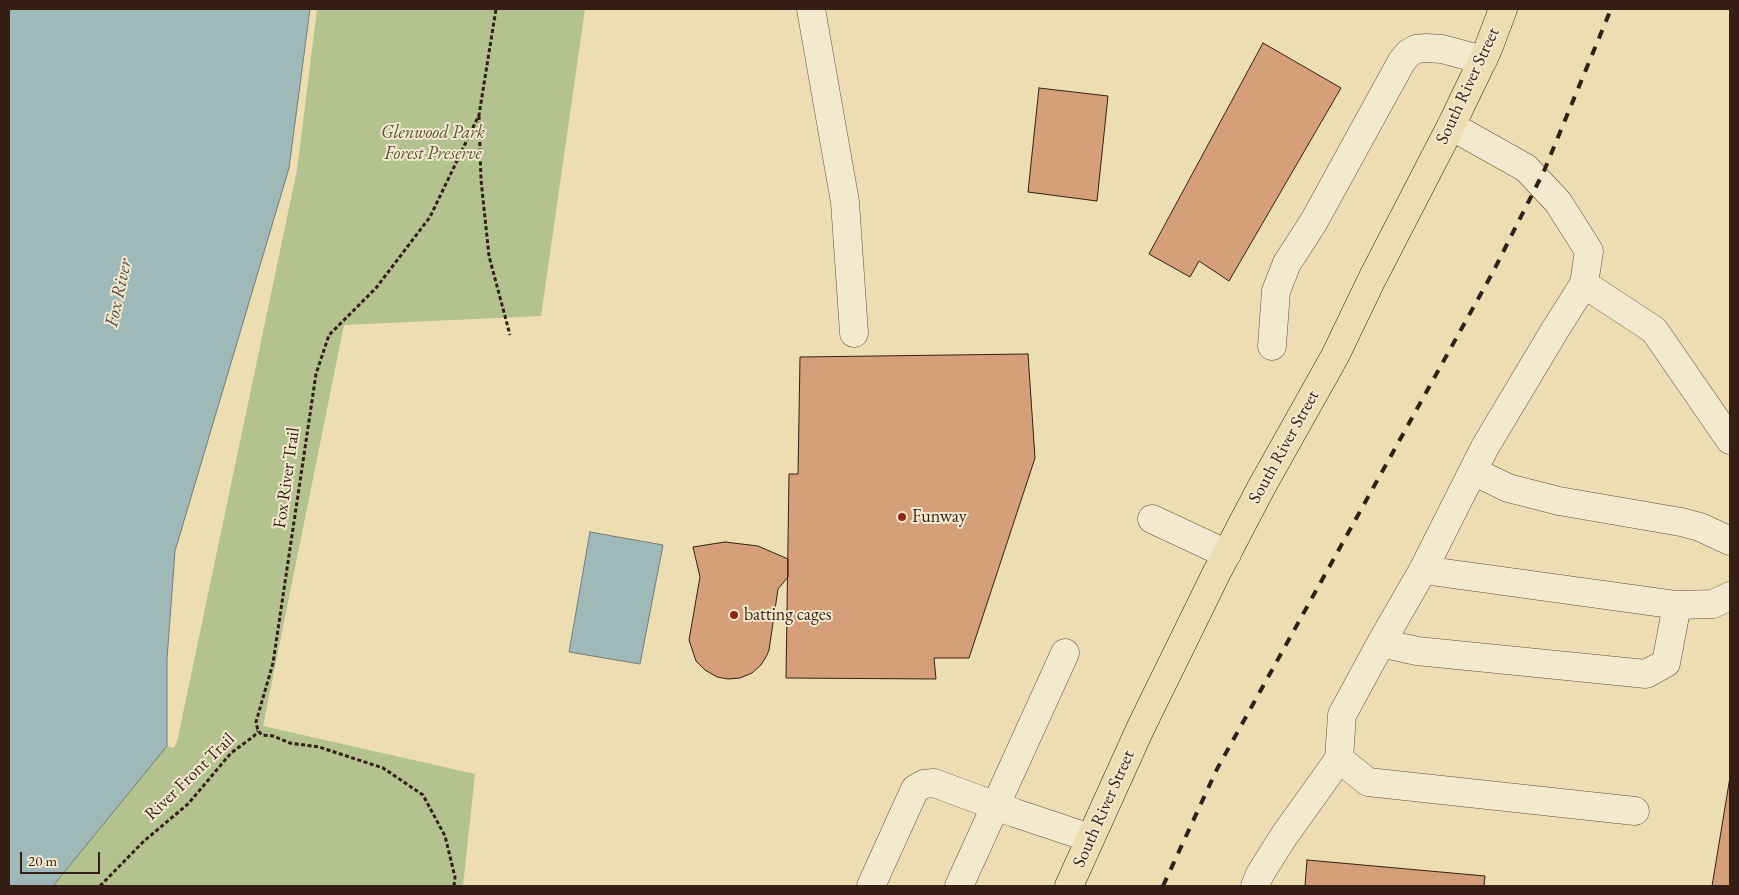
<!DOCTYPE html>
<html>
<head>
<meta charset="utf-8">
<style>
  body { margin:0 }
  #map { position:relative; width:1739px; height:895px; overflow:hidden; background:#ecddb3; font-family:"EB Garamond",serif }
  canvas { display:block }
  .frame { position:absolute; inset:0; border:10px solid #351f15; pointer-events:none }
  .scale { position:absolute; left:20px; top:852px; width:80px; height:22px; box-sizing:border-box; border:2px solid #351f15; border-top:0; padding-left:6px; font-size:15px; line-height:18px; white-space:nowrap; color:#351f15; -webkit-text-stroke:4px #f3e9ce; paint-order:stroke }
</style>
</head>
<body>
<div id="map">
<canvas width="1739" height="895"></canvas>
<div class="frame"></div>
<div class="scale">20 m</div>
</div>
<script>
const c = document.querySelector('canvas').getContext('2d');
c.lineJoin = 'round';
function paint(path, color) {
  c.fillStyle = color;
  c.fill(path, 'evenodd');
}
function poly(rows) {
  const path = new Path2D();
  for (const r of rows) {
    path.moveTo(r[0], r[1]);
    for (let i = 2; i < r.length; i += 2) path.lineTo(r[i], r[i + 1]);
  }
  return path;
}
function strokePath(path, color, width, dash) {
  c.strokeStyle = color;
  c.lineWidth = width;
  c.lineCap = dash ? 'butt' : 'round';
  c.setLineDash(dash || []);
  c.stroke(path);
}
function label(font, color, halo, rows, align = 'center') {
  c.font = font + ' "EB Garamond",serif';
  c.lineWidth = 4;
  c.setLineDash([]);
  c.textBaseline = 'middle';
  c.strokeStyle = halo;
  c.fillStyle = color;
  for (const [text, x, y, turn = 0] of rows) {
    c.save();
    c.translate(x, y);
    c.rotate((+turn || 0) * Math.PI / 180);
    c.textAlign = isNaN(turn) ? turn : align;
    if (halo) c.strokeText(text, 0, 0);
    c.fillText(text, 0, 0);
    c.restore();
  }
}
paint(poly([
  [317,9,585,9,541,316,344,325,263,726,475,774,463,886,53,886,167,746,173,748,177,742,297,170]
]), '#b4c28f');
const water = poly([
  [9,9,310,9,289,168,175,551,167,659,167,746,53,886,9,886,9,9],
  [590,532,663,545,640,664,569,652,590,532]
]);
paint(water, '#9eb9b8');
strokePath(water, '#747b77', 1);
const building = poly([
  [1263,43,1341,88,1229,281,1199,261,1190,277,1149,254,1263,43],
  [1039,88,1108,96,1097,201,1028,192,1039,88],
  [1028,354,1035,458,969,658,934,658,936,679,786,678,789,474,798,474,800,357,1028,354],
  [725,542,758,546,788,559,788,577,778,589,769,650,767,655,761,665,752,673,740,678,728,679,717,677,705,670,696,661,689,640,700,577,693,547,725,542],
  [1730,777,1730,886,1712,886,1730,777],
  [1307,860,1485,876,1484,886,1305,886,1307,860]
]);
paint(building, '#d59f79');
strokePath(building, '#351f15', 1);
const minor = poly([
  [811,9,845,202,854,333],
  [1451,126,1526,168,1558,202,1589,251,1584,284,1555,330,1485,447,1423,570,1381,643,1342,715,1339,759,1368,782,1635,811],
  [1584,284,1654,330,1730,440],
  [1272,346,1276,291,1287,263,1313,223,1402,61,1409,53,1416,49,1426,48,1442,49,1483,60],
  [1473,471,1508,488,1559,501,1681,522,1700,527,1730,541],
  [1152,519,1227,554],
  [1423,570,1677,605],
  [1381,643,1417,651,1646,674,1666,663,1677,605,1713,604,1730,596],
  [871,886,915,789,924,784,934,783,1015,813,1090,838],
  [959,886,1065,653],
  [1255,886,1260,874,1284,836,1339,759]
]);
const major = poly([
  [1069,886,1141,727,1216,574,1261,488,1335,356,1372,279,1451,126,1488,49,1503,9]
]);
strokePath(minor, '#634e3c', 29);
strokePath(major, '#351f15', 29);
strokePath(poly([
  [479,116,481,180,489,256,510,335],
  [100,886,144,841,188,804,231,753,254,736,258,731],
  [454,886,455,877,445,836,423,795,383,768,319,747,290,743,273,736,262,735,258,731,256,722,273,663,316,374,329,335,376,288,430,217,479,115,496,9]
]), '#351f15', 3, [4, 2.5]);
strokePath(minor, '#f3e9ce', 28);
strokePath(major, '#ecddb3', 28);
strokePath(poly([
  [1163,886,1217,769,1493,272,1544,171,1611,9]
]), '#351f15', 4, [9, 9]);
for (const [x, y, r, color] of [
  [902,517,5,"#8f2418"],
  [734,615,5,"#8f2418"]
]) {
  const dot = new Path2D();
  dot.arc(x, y, r, 0, 2 * Math.PI);
  c.fillStyle = color;
  c.fill(dot);
  strokePath(dot, '#f3e9ce', 2);
}
label('18px', '#351f15', '#f3e9ce', [
  ["South River Street",1468,86,-65],
  ["South River Street",1284,447,-61],
  ["Fox River Trail",287,478,-82],
  ["River Front Trail",190,777,-44],
  ["South River Street",1104,809,-66]
]);
label('italic 18px', '#5b503a', '#f3e9ce', [
  ["Glenwood Park",433,133],
  ["Forest Preserve",433,154]
]);
label('18px', '#351f15', '#f3e9ce', [
  ["Funway",912,517],
  ["batting cages",744,615]
], 'left');
label('italic 19px', '#544d46', '#f3e9ce', [
  ["Fox River",119,293,-78]
]);
</script>
</body>
</html>
